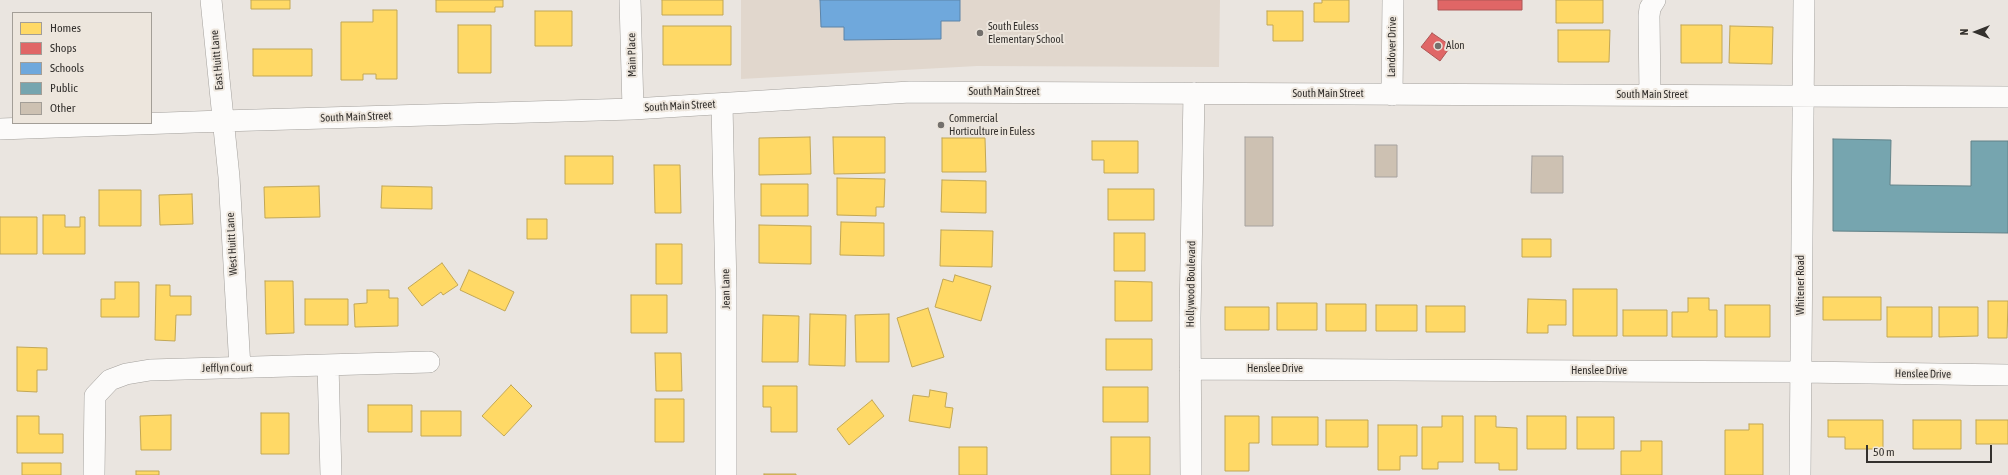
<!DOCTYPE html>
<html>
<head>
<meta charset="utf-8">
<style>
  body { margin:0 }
  #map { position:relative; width:2008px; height:475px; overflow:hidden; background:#eae5e0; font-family:"Asap Condensed",sans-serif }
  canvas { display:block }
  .legend { position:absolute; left:12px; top:12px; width:140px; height:112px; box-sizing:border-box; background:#ede6dd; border:1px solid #a39e97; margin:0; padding:5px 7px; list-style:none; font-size:12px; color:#34312e }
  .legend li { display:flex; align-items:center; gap:8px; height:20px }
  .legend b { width:20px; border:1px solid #a39e97 }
  .north { position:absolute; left:1956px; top:12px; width:40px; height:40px; -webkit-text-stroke:3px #ede6dd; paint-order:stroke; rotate:270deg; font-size:11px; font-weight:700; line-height:16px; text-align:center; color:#34312e }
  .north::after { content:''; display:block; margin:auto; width:14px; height:18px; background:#34312e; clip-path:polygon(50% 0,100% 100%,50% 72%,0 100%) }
  .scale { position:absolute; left:1866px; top:445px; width:126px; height:18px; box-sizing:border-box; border:2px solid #34312e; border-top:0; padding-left:5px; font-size:12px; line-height:14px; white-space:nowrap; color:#34312e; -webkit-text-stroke:3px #ede6dd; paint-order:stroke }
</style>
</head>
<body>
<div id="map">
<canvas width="2008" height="475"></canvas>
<ul class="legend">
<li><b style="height:11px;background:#ffd966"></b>Homes</li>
<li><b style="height:11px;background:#e06666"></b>Shops</li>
<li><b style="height:11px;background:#6fa8dc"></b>Schools</li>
<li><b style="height:11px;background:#76a5af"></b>Public</li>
<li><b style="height:11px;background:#cdc1b2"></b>Other</li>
</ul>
<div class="north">N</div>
<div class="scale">50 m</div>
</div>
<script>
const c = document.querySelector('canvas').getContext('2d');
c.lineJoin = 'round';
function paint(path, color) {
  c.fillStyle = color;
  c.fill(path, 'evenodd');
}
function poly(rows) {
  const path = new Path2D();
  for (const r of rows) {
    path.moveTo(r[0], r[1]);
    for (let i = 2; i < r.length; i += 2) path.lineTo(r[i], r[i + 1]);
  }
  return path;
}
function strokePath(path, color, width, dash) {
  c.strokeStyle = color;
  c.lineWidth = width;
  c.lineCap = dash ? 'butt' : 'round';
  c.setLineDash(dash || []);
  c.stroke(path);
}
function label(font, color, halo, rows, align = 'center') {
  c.font = font + ' "Asap Condensed",sans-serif';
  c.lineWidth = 4;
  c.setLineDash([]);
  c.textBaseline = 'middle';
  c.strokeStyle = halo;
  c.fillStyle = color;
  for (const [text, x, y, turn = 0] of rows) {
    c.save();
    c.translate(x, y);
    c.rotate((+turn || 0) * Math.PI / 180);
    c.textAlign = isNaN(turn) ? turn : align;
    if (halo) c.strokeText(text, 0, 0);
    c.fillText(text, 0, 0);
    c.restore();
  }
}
paint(poly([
  [741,0,1220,0,1219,67,977,66,741,79]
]), '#e1d7cd');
const homes = poly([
  [251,0,290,0,290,9,251,9,251,0],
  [436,0,503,0,503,7,495,7,495,12,436,12,436,0],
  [662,0,723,0,723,15,662,15,662,0],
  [1322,0,1349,0,1349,22,1314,22,1314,3,1322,3,1322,0],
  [1556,0,1603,0,1603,23,1556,23,1556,0],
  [373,10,397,10,397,79,376,79,376,74,363,74,363,80,341,80,341,22,373,22,373,10],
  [535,11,572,11,572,46,535,46,535,11],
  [1267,11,1303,11,1303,41,1273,41,1273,25,1267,25,1267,11],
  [458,25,491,25,491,73,458,73,458,25],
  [1681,25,1722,25,1722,63,1681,63,1681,25],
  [663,26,731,26,731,65,663,65,663,26],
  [1730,26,1773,27,1772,64,1729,63,1730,26],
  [1558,30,1610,30,1609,62,1558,62,1558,30],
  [253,49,312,49,312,76,253,76,253,49],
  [810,137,811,174,759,175,759,138,810,137],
  [833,137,885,137,885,173,834,174,833,137],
  [942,138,985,138,986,172,942,172,942,138],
  [1092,141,1138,141,1138,173,1104,173,1104,160,1092,160,1092,141],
  [565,156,613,156,613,184,565,184,565,156],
  [654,165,680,165,681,213,655,213,654,165],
  [837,178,885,179,884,207,876,207,876,216,837,215,837,178],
  [942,180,986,181,986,213,941,212,942,180],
  [761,184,808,184,808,216,761,216,761,184],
  [319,186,320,217,265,218,264,187,319,186],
  [382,186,432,187,432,209,381,208,382,186],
  [1108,189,1154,189,1154,220,1108,220,1108,189],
  [99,190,141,190,141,226,99,226,99,190],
  [192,194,193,224,160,225,159,195,192,194],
  [43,215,65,215,65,227,80,227,80,217,85,217,85,254,43,254,43,215],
  [0,217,37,217,37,254,0,254,0,217],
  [527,219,547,219,547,239,527,239,527,219],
  [841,222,884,223,884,256,840,255,841,222],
  [759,225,811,226,811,264,759,263,759,225],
  [941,230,993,231,992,267,940,266,941,230],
  [1114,233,1145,233,1145,271,1114,271,1114,233],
  [1522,239,1551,239,1551,257,1522,257,1522,239],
  [656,244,682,244,682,284,656,284,656,244],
  [442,263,458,285,443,295,441,292,422,306,408,288,442,263],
  [469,270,514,292,505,311,460,290,469,270],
  [955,275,991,286,981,321,935,307,943,279,953,282,955,275],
  [265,281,293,281,294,333,266,334,265,281],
  [1115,281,1152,282,1152,321,1115,321,1115,281],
  [115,282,139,282,139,317,101,317,101,299,115,299,115,282],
  [156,285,170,285,170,296,191,296,191,315,176,315,175,341,155,340,156,285],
  [1573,289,1617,289,1617,336,1573,336,1573,289],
  [367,290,389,290,389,298,398,298,398,326,355,327,354,304,367,303,367,290],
  [631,295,667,295,667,333,631,333,631,295],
  [1823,297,1881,297,1881,320,1823,320,1823,297],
  [1688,298,1709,298,1709,310,1717,310,1717,337,1672,337,1672,312,1688,312,1688,298],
  [305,299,348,299,348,325,305,325,305,299],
  [1528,299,1566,300,1566,325,1548,325,1548,333,1527,333,1528,299],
  [1988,301,2008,301,2007,338,1988,338,1988,301],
  [1277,303,1317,303,1317,330,1277,330,1277,303],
  [1326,304,1366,304,1366,331,1326,331,1326,304],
  [1376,305,1417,305,1417,331,1376,331,1376,305],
  [1725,305,1770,305,1770,337,1725,337,1725,305],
  [1426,306,1465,306,1465,332,1426,332,1426,306],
  [1225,307,1269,307,1269,330,1225,330,1225,307],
  [1887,307,1932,307,1932,337,1887,337,1887,307],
  [1939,307,1978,307,1978,336,1939,337,1939,307],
  [928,308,944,357,912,367,897,318,928,308],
  [1623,310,1667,310,1667,336,1623,336,1623,310],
  [810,314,846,315,845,366,809,365,810,314],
  [889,314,889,362,856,362,855,315,889,314],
  [763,315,799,316,798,362,762,362,763,315],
  [1106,339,1152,339,1152,370,1106,370,1106,339],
  [17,347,47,348,47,370,37,370,37,392,17,391,17,347],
  [655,353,681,353,682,391,656,391,655,353],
  [511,385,532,406,504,436,482,416,511,385],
  [763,386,797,386,797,432,771,432,771,407,763,407,763,386],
  [1103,387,1148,387,1148,422,1103,422,1103,387],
  [930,390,947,393,945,407,953,408,950,428,909,421,913,395,929,397,930,390],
  [655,399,684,399,684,442,655,442,655,399],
  [872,400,884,416,849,445,837,429,872,400],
  [368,405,412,405,412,432,368,432,368,405],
  [421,411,461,411,461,436,421,436,421,411],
  [261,413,289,413,289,454,261,454,261,413],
  [171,415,171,450,141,450,140,416,171,415],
  [17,416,39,416,39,434,63,434,63,453,17,453,17,416],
  [1225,416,1259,416,1259,443,1249,443,1249,471,1225,471,1225,416],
  [1442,416,1463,416,1463,462,1438,462,1438,469,1422,469,1422,427,1442,427,1442,416],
  [1475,416,1496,416,1496,427,1517,428,1517,470,1499,470,1499,463,1475,463,1475,416],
  [1527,416,1566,416,1566,449,1527,449,1527,416],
  [1272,417,1318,417,1318,445,1272,445,1272,417],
  [1577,417,1614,417,1614,449,1577,449,1577,417],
  [1326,420,1368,420,1368,447,1326,447,1326,420],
  [1828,420,1883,420,1883,449,1845,449,1845,437,1828,437,1828,420],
  [1913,420,1961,420,1961,449,1913,449,1913,420],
  [1976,420,2008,420,2008,444,1976,444,1976,420],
  [1749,424,1763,424,1763,475,1725,475,1725,430,1749,430,1749,424],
  [1378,425,1417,425,1417,456,1400,456,1400,470,1378,470,1378,425],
  [1111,437,1150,437,1150,475,1111,475,1111,437],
  [1641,441,1662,441,1662,475,1621,475,1621,451,1641,451,1641,441],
  [959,447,987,447,987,475,959,475,959,447],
  [22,463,61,463,61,475,22,475,22,463],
  [136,471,159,471,159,475,136,475,136,471],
  [764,474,796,474,796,475,764,475,764,474]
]);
paint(homes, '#ffd966');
strokePath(homes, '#c2a755', 1);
const shops = poly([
  [1438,0,1522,0,1522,10,1438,10,1438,0],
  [1432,33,1451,46,1440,61,1421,47,1432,33]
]);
paint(shops, '#e06666');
strokePath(shops, '#ac5655', 1);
const schools = poly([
  [820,0,960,0,960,21,941,21,941,39,844,40,844,27,821,27,820,0]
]);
paint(schools, '#6fa8dc');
strokePath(schools, '#5d84a8', 1);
const public = poly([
  [1833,139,1891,140,1890,185,1971,186,1971,141,2008,141,2008,233,1833,231,1833,139]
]);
paint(public, '#76a5af');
strokePath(public, '#628288', 1);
const building = poly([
  [1245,137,1273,137,1273,226,1245,226,1245,137],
  [1375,145,1397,145,1397,177,1375,177,1375,145],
  [1532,156,1563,156,1563,193,1531,193,1532,156]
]);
paint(building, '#cdc1b2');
strokePath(building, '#a6a29f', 1);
const minor = poly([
  [211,0,229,177,240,368],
  [630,0,633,109],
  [1392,95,1393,0],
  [1650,95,1649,16,1650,8,1655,0],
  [722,104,726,290,726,475],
  [0,129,222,121,633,109,910,92,2008,97],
  [328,365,331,475],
  [1190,369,1800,372,2008,375],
  [94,475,95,396,110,380,126,374,150,370,429,362],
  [1191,475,1190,318,1194,93],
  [1800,475,1804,0]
]);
strokePath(minor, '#a3a09c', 22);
strokePath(minor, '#fcfbfa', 21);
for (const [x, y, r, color] of [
  [980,33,4,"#74706c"],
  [1438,46,4,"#74706c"],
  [941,125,4,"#74706c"]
]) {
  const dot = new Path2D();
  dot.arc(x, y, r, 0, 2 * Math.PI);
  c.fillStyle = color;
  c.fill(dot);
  strokePath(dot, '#ede6dd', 1.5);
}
label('11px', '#34312e', '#ede6dd', [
  ["South Euless",988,27],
  ["Elementary School",988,40],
  ["Alon",1446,46],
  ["Commercial",949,119],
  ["Horticulture in Euless",949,132]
], 'left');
label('11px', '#34312e', '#ede6dd', [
  ["Landover Drive",1392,47,-89],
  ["Main Place",632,55,-91],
  ["East Huitt Lane",217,60,-95],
  ["South Main Street",1004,92],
  ["South Main Street",1328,94],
  ["South Main Street",1652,95],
  ["South Main Street",680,106,-3],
  ["South Main Street",356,117,-2],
  ["West Huitt Lane",232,244,-93],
  ["Hollywood Boulevard",1191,284,-89],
  ["Whitener Road",1801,285,-90],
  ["Jean Lane",726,289,-91],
  ["Jefflyn Court",227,368,-1],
  ["Henslee Drive",1275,369],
  ["Henslee Drive",1599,371],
  ["Henslee Drive",1923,374,1]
]);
</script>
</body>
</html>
